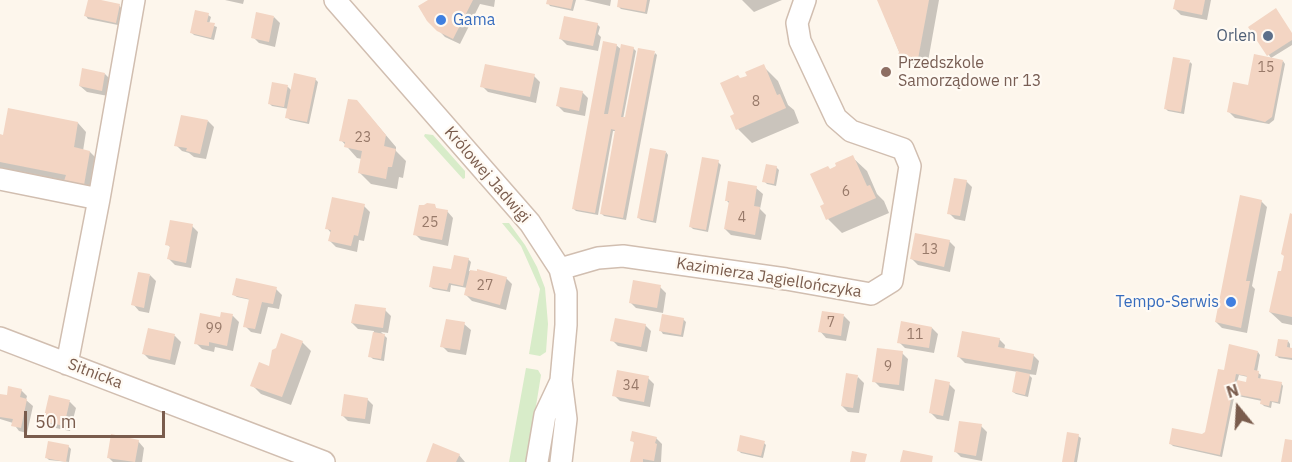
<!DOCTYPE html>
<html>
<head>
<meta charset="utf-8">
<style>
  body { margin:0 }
  #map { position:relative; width:1292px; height:462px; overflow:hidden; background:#fdf6ec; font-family:"IBM Plex Sans",sans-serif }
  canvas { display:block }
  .north { position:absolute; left:1208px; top:378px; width:60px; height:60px; -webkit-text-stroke:4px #fffaf3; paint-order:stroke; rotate:342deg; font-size:16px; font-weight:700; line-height:24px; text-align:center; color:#7a5c4d }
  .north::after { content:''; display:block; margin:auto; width:21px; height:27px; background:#7a5c4d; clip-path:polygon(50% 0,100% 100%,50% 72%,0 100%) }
  .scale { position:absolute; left:24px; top:411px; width:141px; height:27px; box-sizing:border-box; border:3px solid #7a5c4d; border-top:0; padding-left:8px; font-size:18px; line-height:21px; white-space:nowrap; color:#7a5c4d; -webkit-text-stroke:4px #fffaf3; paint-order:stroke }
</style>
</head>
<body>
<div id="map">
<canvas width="1292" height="462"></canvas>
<div class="north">N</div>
<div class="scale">50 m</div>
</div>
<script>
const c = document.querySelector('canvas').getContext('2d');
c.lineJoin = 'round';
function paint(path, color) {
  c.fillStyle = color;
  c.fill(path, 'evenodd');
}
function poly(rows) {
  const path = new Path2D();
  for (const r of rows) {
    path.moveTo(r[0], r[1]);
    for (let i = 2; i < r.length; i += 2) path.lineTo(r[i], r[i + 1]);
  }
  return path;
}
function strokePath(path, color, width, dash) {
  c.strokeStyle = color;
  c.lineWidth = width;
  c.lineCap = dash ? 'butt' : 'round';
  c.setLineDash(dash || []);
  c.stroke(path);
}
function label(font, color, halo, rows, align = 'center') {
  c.font = font + ' "IBM Plex Sans",sans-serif';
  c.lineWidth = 4.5;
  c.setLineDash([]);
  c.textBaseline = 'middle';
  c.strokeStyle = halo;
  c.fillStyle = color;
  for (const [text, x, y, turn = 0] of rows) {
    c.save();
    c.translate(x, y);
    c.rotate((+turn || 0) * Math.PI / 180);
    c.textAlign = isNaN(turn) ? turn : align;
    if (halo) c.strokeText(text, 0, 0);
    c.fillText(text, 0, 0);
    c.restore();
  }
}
paint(poly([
  [425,134,433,135,465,171,465,178,463,179,424,136],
  [502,223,509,223,525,245,537,267,545,288,548,324,546,352,540,356,529,354,540,289,521,246],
  [526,368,538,370,541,375,527,462,509,462]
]), '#d8ecc9');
paint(poly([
  [89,0,119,5,121,8,118,25,88,19,86,16],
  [225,0,244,0,243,4],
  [433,0,495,0,494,7,480,4,460,44,445,37,429,20],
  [548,0,576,0,573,11,550,6,548,3],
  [584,0,611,0,610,6],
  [619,0,650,0,647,14,621,9,618,6],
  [742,0,782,0,754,12],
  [878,0,939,0,927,67,909,63,900,54],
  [1177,0,1211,0,1207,20,1181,15,1175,9],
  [208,15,211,17,209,24,217,27,214,40,194,35,191,32],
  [274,17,280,23,275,47,259,43,253,37],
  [597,24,600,27,598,34,601,37,598,51,567,45,561,39],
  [1250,27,1292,34,1292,45,1271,58],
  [616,45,622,50,633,48,636,51,623,119,626,119,655,53,657,55,626,220,604,216,601,213,617,131,613,131,598,215,576,211,573,208],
  [1283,61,1285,64,1274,120,1269,124,1235,118,1229,112,1249,88],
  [1190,62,1192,64,1184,114,1168,111,1165,108],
  [763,66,778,81,788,105,794,110,799,123,752,143,738,129,741,80],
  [105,74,111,80,108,96,87,92,80,86],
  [534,76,540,82,536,103,488,92,482,86],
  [315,79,318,82,309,124,290,120,287,117,289,109,272,106,269,103,273,84,288,87,292,91],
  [582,92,588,98,585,116,564,112,558,106],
  [368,114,396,147,396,151,406,161,403,178,399,177,397,189,371,184,360,173,362,159,357,158,341,140],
  [208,121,214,127,206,159,194,157,189,153,182,151,176,145],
  [78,123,86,132,83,151,90,152,99,161,93,193,75,189,68,182,0,169,0,136],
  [666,152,668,155,656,223,641,220,638,217],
  [852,157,867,171,877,194,884,201,889,213,842,233,828,219,826,205,830,170],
  [718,162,721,165,708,232,693,229,691,227],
  [776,167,779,170,776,186,767,184,764,181],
  [966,181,972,187,965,221,955,219,949,213],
  [756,188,763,194,760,209,766,215,761,240,731,235,725,229,730,204,726,200],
  [1261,201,1267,207,1252,286,1255,289,1247,333,1222,328,1216,322],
  [364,206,370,212,364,241,359,240,357,252,336,247,330,241,331,233,327,228],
  [434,206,438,210,447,211,453,218,448,246,421,240,415,234],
  [1292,215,1292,325,1282,323,1270,312,1282,272],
  [192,226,198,232,191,268,175,265,169,259,171,248,167,244],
  [949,241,955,247,950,272,918,265,912,259],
  [468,259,471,262,469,271,506,278,512,284,506,310,472,301,466,295,467,288,451,285,450,292,433,289,430,286],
  [150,275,156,281,149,313,139,311,133,304],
  [660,287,666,293,663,313,636,308,630,302],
  [276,289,282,295,279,309,268,307,261,334,251,332,245,326,251,300,237,297,234,295],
  [385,310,391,316,388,333,381,332,387,338,384,361,373,359,370,356,374,331,358,329,352,323],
  [222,314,233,316,239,322,233,351,215,347,214,352,202,349,196,343,222,319],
  [844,316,850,322,846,341,826,338,820,331],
  [683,319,686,322,683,337,663,334,661,331],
  [464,324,471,330,466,355,448,352,442,346],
  [645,325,651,331,647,352,618,346,612,340],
  [932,328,938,334,934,353,905,348,899,342],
  [149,330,175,336,181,342,175,365,149,359,143,353],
  [999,339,1005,345,1004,350,1033,355,1039,361,1036,375,1028,374,1032,378,1028,397,1016,394,1013,392,1018,372,965,363,959,357],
  [1288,341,1290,344,1290,349,1292,349,1292,360,1279,358,1277,356],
  [302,342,311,351,291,405,261,394,252,385],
  [1258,352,1260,355,1257,372,1261,375,1260,380,1281,383,1283,386,1280,404,1272,402,1271,408,1264,406,1262,404,1262,401,1238,396,1235,393,1222,457,1173,446,1170,443,1202,436,1206,433,1225,372],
  [1239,375,1248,377,1247,384,1237,382],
  [902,353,908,359,904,391,880,387,874,381],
  [858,377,864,383,859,413,848,412,842,406],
  [648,378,654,384,650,407,620,401,614,395],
  [949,384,955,390,949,421,937,419,931,413],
  [21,390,27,396,26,400,33,406,27,433,19,431,13,423,0,419,0,395,8,396],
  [50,397,70,402,76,408,70,431,51,427,45,421],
  [367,399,373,405,370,424,348,421,342,415],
  [981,426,987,432,982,461,961,457,955,451],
  [1078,436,1081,438,1077,462,1063,462],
  [656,438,662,444,661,462,631,462,635,444,632,440],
  [138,441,144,448,142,462,113,462,108,457],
  [764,443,766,445,763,458,741,453,738,450],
  [68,446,71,449,69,462,49,460,46,457],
  [459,455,465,462,427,462]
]), '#0003');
paint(poly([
  [88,0,101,0,120,4,116,23,84,16],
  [428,0,473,0,453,39,437,31,427,21,418,6],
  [547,0,573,0,571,9,546,4],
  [618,0,647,0,645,12,617,7],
  [877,0,929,0,918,59,898,55,899,52],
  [1175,0,1205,0,1202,15,1173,9],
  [1276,8,1292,33,1292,40,1267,56,1248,27],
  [195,10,209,13,207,22,215,23,211,38,190,33],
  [256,12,274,16,269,42,251,38],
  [564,16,598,23,593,46,559,39],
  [603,41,617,44,604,114,608,114,621,44,634,47,621,117,625,117,638,48,655,51,623,218,600,214,615,130,611,129,595,213,572,209],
  [1254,54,1283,60,1272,117,1265,122,1227,112,1233,82,1248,85],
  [1173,57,1190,60,1181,112,1164,109],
  [485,64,535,74,530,97,480,87],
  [764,64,777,95,780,94,786,108,736,130,730,116,734,114,720,83,738,75,740,78,747,76,745,72],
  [82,68,105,73,102,91,79,86],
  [294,73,316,78,307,122,285,118],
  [272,82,288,85,284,107,268,104],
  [560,87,583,91,579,111,556,106],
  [348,99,357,100,386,135,384,146,396,149,392,167,388,167,386,179,358,173,362,151,344,147,345,142,339,141],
  [8,108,78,122,74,147,90,151,84,185,64,181,66,175,0,162,0,134,3,135],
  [181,115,208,120,200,154,186,151,187,148,174,146],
  [650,148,666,151,653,221,637,218],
  [853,155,867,186,870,185,876,198,826,220,820,206,824,204,810,174,828,166,830,169,836,166,835,163],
  [702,157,719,160,706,230,689,227],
  [766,164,777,166,774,184,762,182],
  [954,178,967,180,960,216,947,214],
  [728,181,757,186,754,206,760,207,755,235,724,229,729,201,725,201],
  [1240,195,1262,200,1246,281,1250,281,1241,328,1215,322],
  [332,197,365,204,358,236,354,235,351,246,328,241,331,230,325,229],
  [427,203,435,204,436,208,448,210,442,240,413,235,419,205,424,205],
  [1290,213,1292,214,1292,317,1269,312,1278,271,1281,271,1284,256,1281,254],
  [170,220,193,224,186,263,167,259,170,246,165,245],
  [915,233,950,240,944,267,910,259],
  [454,255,469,258,463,286,449,283,447,290,429,287,433,266,451,269],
  [477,269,507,277,500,305,464,295,470,270,477,271],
  [138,272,150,274,144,308,131,305],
  [236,278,277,287,273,304,262,302,255,329,243,327,249,299,232,295],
  [633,280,661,285,657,308,629,303],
  [355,304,386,308,383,328,351,323],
  [822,311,844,314,841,336,818,332],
  [221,312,233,314,227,346,209,342,209,346,194,344,200,313,220,317],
  [662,314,684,318,681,335,659,331],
  [615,318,646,324,641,347,610,341],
  [446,319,465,322,460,350,440,347],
  [901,321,932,327,929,348,897,343],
  [148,328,175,334,170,360,142,354],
  [962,331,1000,338,998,347,1034,354,1031,370,957,357],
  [373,332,385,334,381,359,368,357],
  [281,333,303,341,282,397,250,386,259,362,269,366,272,350,276,348],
  [1278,339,1288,340,1287,347,1292,348,1292,358,1275,356],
  [1229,344,1258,351,1254,370,1259,371,1258,378,1282,382,1278,402,1270,401,1269,406,1260,404,1261,399,1234,394,1237,380,1246,382,1247,376,1236,374,1220,455,1169,444,1172,428,1202,434,1205,432,1218,369,1224,370],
  [877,348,903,351,899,385,872,382],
  [617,370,649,376,644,402,612,396],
  [1016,371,1030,374,1025,395,1012,392],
  [846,373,858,375,853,408,841,406],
  [935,379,950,382,943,416,929,413],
  [8,386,22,389,20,397,27,399,21,428,11,426,13,419,0,417,0,394,7,395],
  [344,394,368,398,365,419,341,416],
  [49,395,70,400,64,426,43,421],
  [959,421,982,424,976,456,954,452],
  [632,431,657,437,655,443,657,444,654,461,643,459,643,462,630,462,634,442,630,441],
  [1067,432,1079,434,1074,462,1062,462],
  [111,434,139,440,135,462,107,458],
  [740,435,765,441,761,456,737,451],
  [1285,439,1292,440,1292,462,1281,462],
  [48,441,69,445,66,462,45,458],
  [433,443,460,454,456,462,426,462],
  [903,450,933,456,932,462,900,462],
  [852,451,867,454,865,462,850,462]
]), '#f3d5c3');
const minor = poly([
  [335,0,530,223,560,269,566,293,566,325,561,380,566,419,561,462],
  [0,179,99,199],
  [560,269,598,258,623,256,786,279,871,294,892,281,910,166,903,149,851,131,836,118,800,41,797,23,805,0],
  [0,338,324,462],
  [67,364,99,199,134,0],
  [537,462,545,415,561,381]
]);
strokePath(minor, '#d1beb0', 24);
strokePath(minor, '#fff', 21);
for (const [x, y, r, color] of [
  [441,20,6,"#3f7fe0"],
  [1268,36,6,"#5c6f8a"],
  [886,72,6,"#8d6e63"],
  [1231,302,6,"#3f7fe0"]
]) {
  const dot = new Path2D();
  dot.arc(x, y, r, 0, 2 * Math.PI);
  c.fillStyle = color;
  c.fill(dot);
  strokePath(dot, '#fffaf3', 2);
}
label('14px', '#987a6a', null, [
  ["15",1266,68],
  ["8",756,102],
  ["23",363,138],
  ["6",846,192],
  ["4",742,218],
  ["25",430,223],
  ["13",930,250],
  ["27",485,286],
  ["7",831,323],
  ["99",214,329],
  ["11",915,335],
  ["9",888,367],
  ["34",631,386]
]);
label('16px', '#366cbe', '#fffaf3', [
  ["Gama",453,20],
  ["Tempo-Serwis",1219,302,"right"]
], 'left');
label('16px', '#4e5e75', '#fffaf3', [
  ["Orlen",1256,36]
], 'right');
label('16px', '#785e54', '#fffaf3', [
  ["Przedszkole",898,63],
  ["Samorządowe nr 13",898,81]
], 'left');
label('16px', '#7a5c4d', '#fffaf3', [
  ["Królowej Jadwigi",487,175,49],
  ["Kazimierza Jagiellończyka",769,278,9],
  ["Sitnicka",95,374,21]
]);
</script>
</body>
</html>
